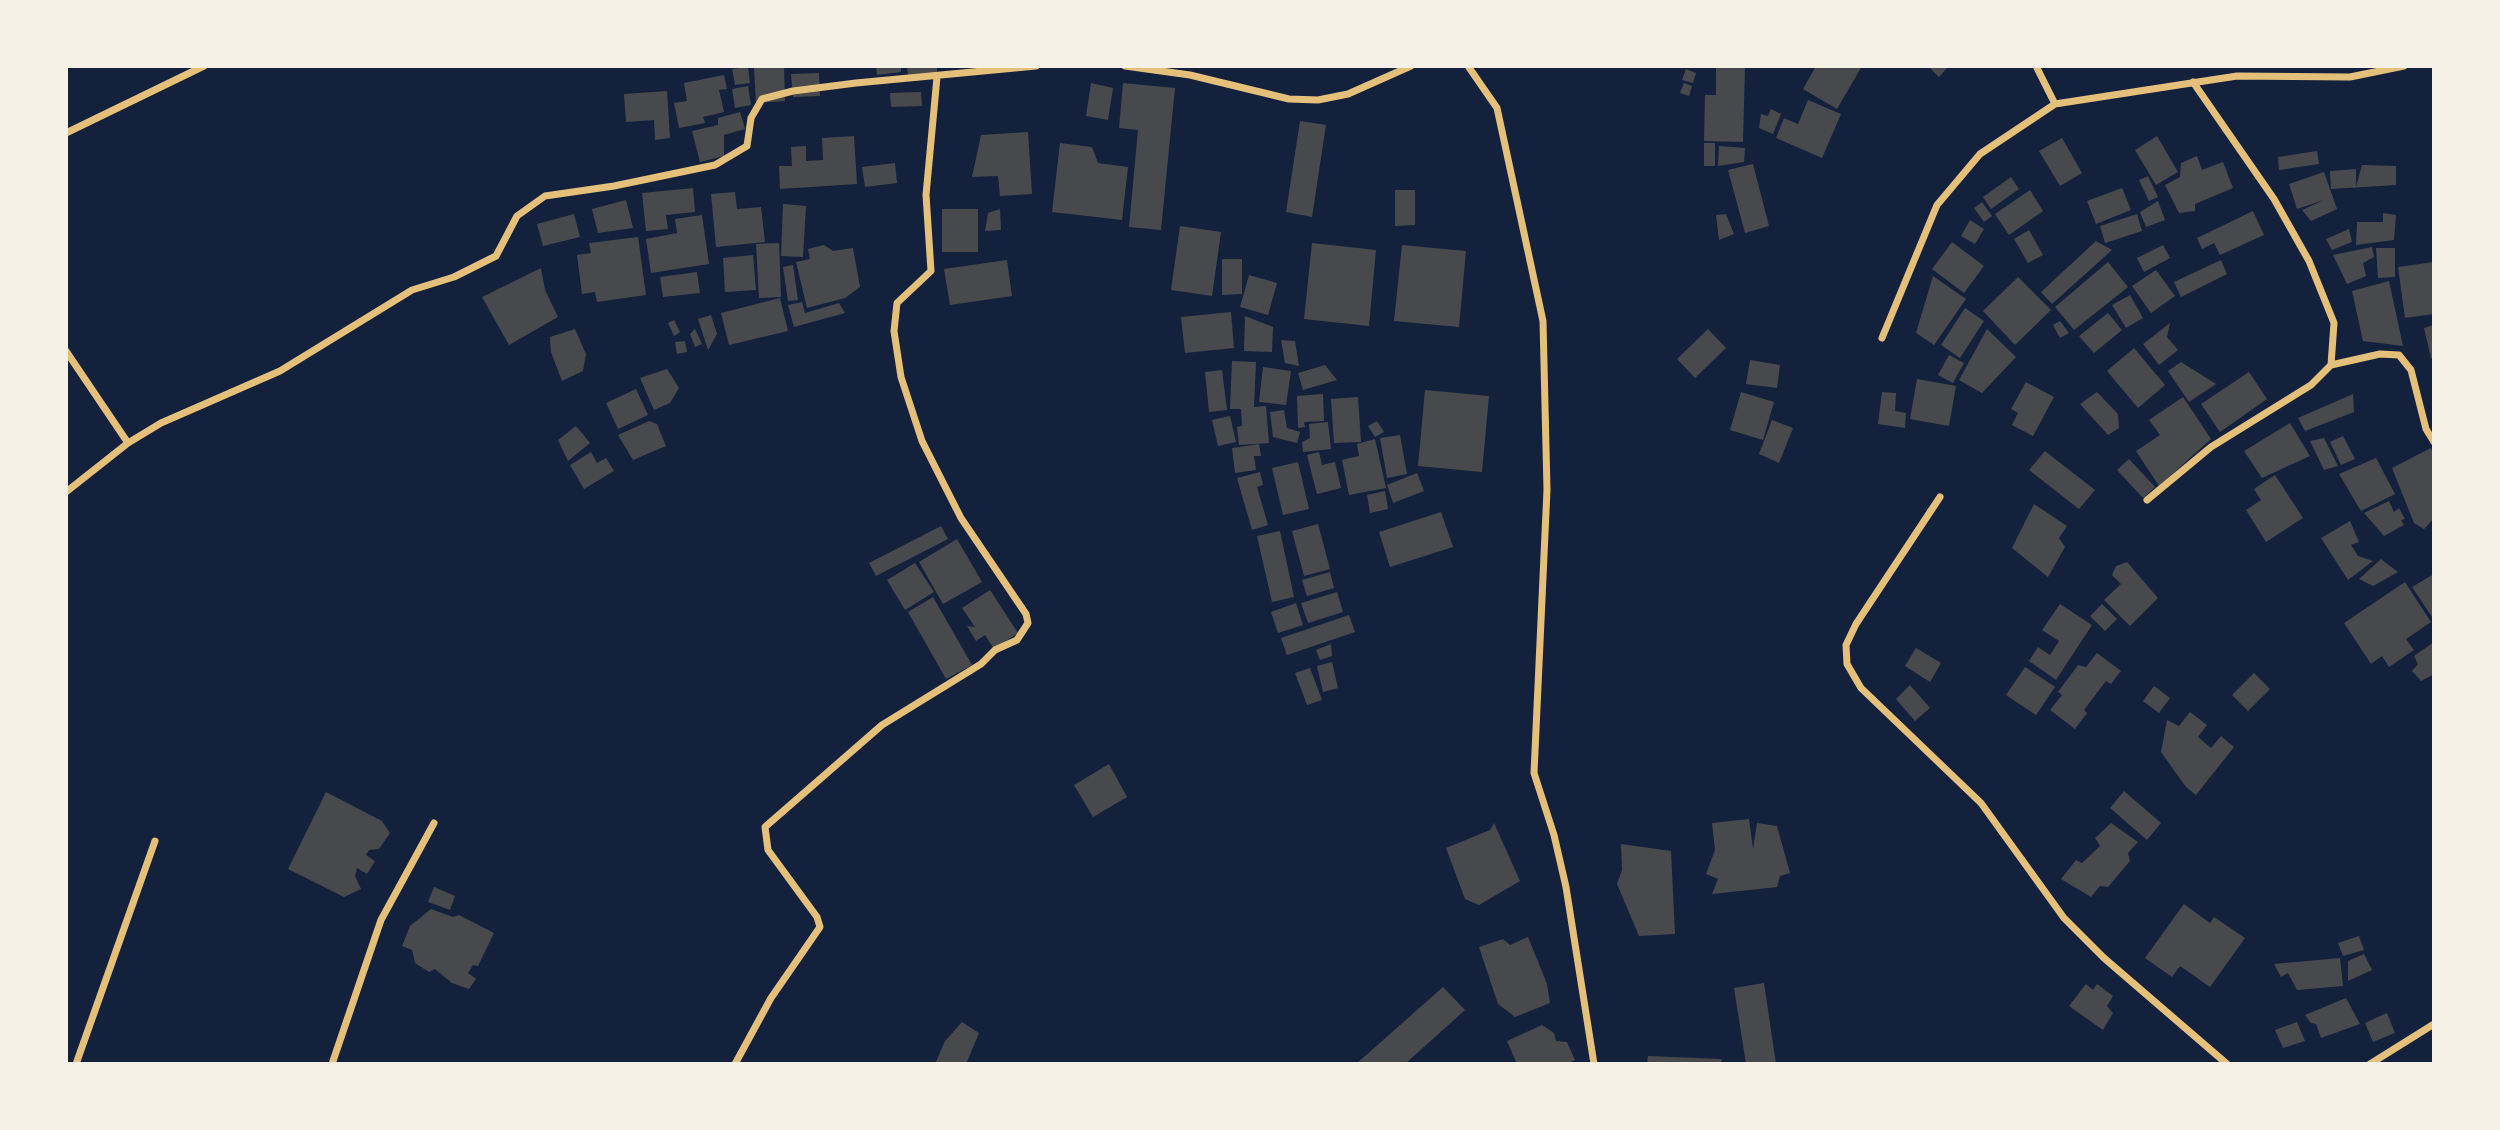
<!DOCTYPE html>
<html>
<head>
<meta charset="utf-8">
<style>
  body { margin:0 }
  #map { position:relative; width:2500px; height:1130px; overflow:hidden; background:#14213d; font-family:Inter,sans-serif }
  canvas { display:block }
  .frame { position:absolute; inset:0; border:68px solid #f6f1e7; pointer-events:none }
</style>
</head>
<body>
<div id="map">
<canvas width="2500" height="1130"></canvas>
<div class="frame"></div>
</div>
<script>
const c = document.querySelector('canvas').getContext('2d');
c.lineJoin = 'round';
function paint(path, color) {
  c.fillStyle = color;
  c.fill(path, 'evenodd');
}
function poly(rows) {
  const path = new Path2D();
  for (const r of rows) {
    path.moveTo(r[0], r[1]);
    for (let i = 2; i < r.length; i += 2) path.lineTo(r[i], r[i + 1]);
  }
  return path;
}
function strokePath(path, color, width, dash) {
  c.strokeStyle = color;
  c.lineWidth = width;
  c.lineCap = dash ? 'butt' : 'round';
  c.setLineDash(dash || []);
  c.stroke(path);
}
paint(poly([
  [784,66,785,101,756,103,754,68],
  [876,66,901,66,901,72,877,75],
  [907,66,937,66,937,73,908,75],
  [1716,66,1745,66,1743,142,1704,141,1705,95,1716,95],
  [1816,66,1862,66,1837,109,1803,89],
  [1928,66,1949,66,1939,77],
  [748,67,750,83,735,85,732,69],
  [1686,69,1696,73,1693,83,1682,80],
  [819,73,820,96,793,97,791,74],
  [724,75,727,89,719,90,724,112,703,117,705,123,679,128,674,103,687,101,684,83],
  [1091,83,1113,88,1108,120,1086,116],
  [1123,83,1175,88,1161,230,1129,227,1138,130,1119,128],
  [1684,83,1692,86,1689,96,1680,93],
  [748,86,751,105,735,108,732,89],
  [667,91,670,138,655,140,654,120,626,122,624,94],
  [921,92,922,106,891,107,890,93],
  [1808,100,1841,114,1822,158,1776,138,1784,118,1798,124],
  [1771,109,1781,114,1773,134,1759,128,1761,114,1768,116],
  [740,112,745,129,724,135,724,156,700,162,692,131,718,125,718,118],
  [1300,121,1326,125,1312,217,1286,212],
  [1028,132,1032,194,1000,196,998,176,972,177,981,135],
  [854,136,857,184,780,189,779,166,792,166,791,147,806,146,806,161,823,160,822,138],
  [2157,136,2178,172,2156,185,2135,150],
  [2062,138,2082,173,2060,186,2039,151],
  [1060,143,1092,147,1098,163,1128,167,1122,220,1052,212],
  [1704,143,1715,143,1715,166,1704,166],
  [1719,146,1745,148,1744,162,1718,166],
  [2317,151,2319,164,2279,170,2278,157],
  [2197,156,2202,170,2223,162,2233,188,2195,204,2195,211,2179,213,2165,185,2180,177,2181,163],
  [895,163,897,183,865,187,862,167],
  [1753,164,1769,226,1745,233,1728,170],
  [2362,165,2396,166,2396,185,2331,189,2330,171,2356,169,2356,187],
  [2324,172,2337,209,2311,221,2302,210,2324,200,2297,209,2289,184],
  [2148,176,2158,197,2149,201,2139,180],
  [2011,177,2019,189,1991,209,1983,197],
  [693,188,695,212,666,215,668,229,646,231,642,193],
  [2122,188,2131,210,2096,224,2087,201],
  [1395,190,1415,190,1415,225,1395,226],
  [2030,190,2043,211,2009,235,1995,214],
  [735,192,737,209,761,207,765,242,716,247,711,194],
  [626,200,633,228,598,233,592,209],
  [2158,201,2165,220,2146,227,2140,212],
  [1982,202,1992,216,1984,222,1974,208],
  [783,204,806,206,803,257,781,256],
  [942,209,978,209,978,252,942,252],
  [1000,209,1001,230,985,231,988,213],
  [2253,211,2264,235,2220,255,2214,243,2202,249,2197,238],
  [2383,213,2396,215,2394,240,2356,245,2357,222,2383,222],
  [574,214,580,237,543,246,537,224],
  [1726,214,1734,234,1719,240,1716,215],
  [2137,214,2142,231,2105,243,2100,226],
  [702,215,709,264,651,273,646,239,677,233,675,219],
  [1970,220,1984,229,1975,244,1961,236],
  [1180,226,1221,232,1212,296,1171,290],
  [2349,229,2352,242,2332,250,2326,239],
  [2029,230,2043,255,2028,263,2014,239],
  [638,237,646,295,597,302,595,292,582,294,577,255,591,253,589,243],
  [2096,241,2112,250,2052,304,2041,292],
  [1952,242,1984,266,1964,293,1932,269],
  [779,243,781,297,759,298,756,244],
  [1312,243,1376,250,1369,326,1304,319],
  [824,245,833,251,853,248,860,287,845,298,807,308,796,262,810,259,808,249],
  [1402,245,1466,251,1459,327,1394,321],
  [2163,245,2170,258,2144,272,2137,258],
  [2372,247,2374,257,2363,263,2366,276,2347,284,2333,255],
  [2376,248,2395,248,2395,277,2378,278],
  [753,255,756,290,725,292,723,258],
  [1222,259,1242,259,1242,294,1222,295],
  [1007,260,1012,296,950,305,944,269],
  [2221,260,2227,274,2181,297,2174,282],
  [2108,262,2128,287,2074,330,2055,307],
  [2434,262,2434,314,2405,318,2398,267],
  [793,265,798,300,788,301,783,267],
  [541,268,545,290,558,317,509,345,482,297],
  [2156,270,2175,296,2151,313,2132,286],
  [697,272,700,293,663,297,660,277],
  [1249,275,1277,283,1268,315,1240,307],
  [1933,276,1966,299,1934,345,1916,333],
  [2018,277,2051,310,2015,345,1983,311],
  [2389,281,2403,346,2363,341,2352,291],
  [2130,295,2143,318,2126,328,2112,305],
  [780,298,788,331,729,345,721,313],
  [802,302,805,313,839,303,845,313,794,327,788,305],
  [1965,308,1984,321,1960,358,1941,345],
  [1231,312,1234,348,1185,353,1181,317],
  [2108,313,2122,330,2094,353,2079,336],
  [711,315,717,334,708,350,698,319],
  [1245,316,1273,327,1272,352,1244,351],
  [674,320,680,332,674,336,668,323],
  [2060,321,2069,333,2060,338,2053,325],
  [2170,323,2167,337,2178,350,2159,365,2143,344],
  [2434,325,2434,358,2431,358,2424,328],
  [575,329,586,354,583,371,562,381,551,352,550,337],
  [695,329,702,344,695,347,690,334],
  [1708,329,1726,348,1695,378,1677,359],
  [1987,329,2016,357,1982,393,1959,380],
  [1281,340,1295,341,1299,366,1285,363],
  [685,341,687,352,677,354,675,342],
  [2134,348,2165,385,2138,408,2107,371],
  [1949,355,1964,363,1953,383,1938,375],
  [1750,360,1780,365,1777,388,1746,384],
  [1232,361,1256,362,1254,407,1266,406,1269,443,1239,445,1237,427,1242,426,1241,409,1230,409],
  [2181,362,2216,384,2189,402,2168,371],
  [1325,365,1337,380,1303,390,1298,373],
  [1263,367,1291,371,1286,405,1259,402],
  [667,369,679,388,670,403,654,410,640,378],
  [1222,370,1227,410,1209,412,1205,372],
  [2249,372,2267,399,2220,432,2201,404],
  [1917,379,1956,386,1949,426,1910,419],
  [2026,382,2054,397,2033,436,2012,425,2018,413,2011,409],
  [636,389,648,415,618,429,606,403],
  [1425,390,1489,396,1482,472,1418,466],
  [1741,392,1774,402,1763,440,1730,430],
  [1882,392,1896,393,1895,411,1906,413,1905,428,1878,424],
  [2097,392,2118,414,2119,428,2108,435,2080,404],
  [1323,394,1324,421,1304,422,1305,427,1298,428,1297,396],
  [2353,394,2354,412,2305,431,2298,418],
  [1358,397,1361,442,1334,443,1331,399],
  [2183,397,2211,439,2159,486,2136,451,2160,435,2149,420],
  [1284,410,1287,428,1300,432,1297,443,1273,437,1270,412],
  [1230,416,1236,442,1218,446,1212,420],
  [1772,420,1793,428,1779,463,1759,454],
  [649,421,657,424,666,446,633,460,618,435],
  [1377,421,1384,432,1375,437,1368,426],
  [1328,422,1331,449,1303,452,1302,442,1310,438,1309,424],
  [2290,423,2310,456,2262,478,2244,451],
  [576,426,590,443,568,461,558,440],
  [1400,435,1407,474,1387,478,1380,438],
  [2343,436,2355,459,2341,465,2330,442],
  [2324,438,2338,466,2324,470,2310,441],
  [1375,439,1386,488,1349,495,1342,460,1359,456,1357,444],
  [1259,444,1261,456,1254,456,1256,470,1235,473,1232,448],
  [2431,448,2434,454,2434,518,2424,529,2414,523,2392,468],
  [2045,451,2095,490,2079,509,2029,470],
  [591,452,597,463,606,458,614,471,584,489,570,465],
  [1319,452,1322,465,1335,462,1341,488,1317,494,1307,455],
  [2376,458,2395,494,2361,511,2339,474],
  [2129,459,2155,487,2143,498,2117,470],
  [1298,462,1309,509,1283,515,1272,468],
  [1260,472,1263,485,1257,487,1268,525,1252,530,1237,478],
  [1417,473,1424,491,1393,503,1387,485],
  [2275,475,2303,518,2266,542,2246,510,2261,500,2254,489],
  [1385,491,1388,509,1370,513,1367,495],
  [2389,501,2394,512,2399,508,2405,519,2401,520,2404,525,2384,536,2364,513],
  [2034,504,2067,526,2059,538,2065,547,2048,577,2012,548],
  [1441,512,1453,547,1390,567,1379,532],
  [2350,521,2359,542,2351,545,2358,556,2373,561,2348,580,2321,538],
  [1318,524,1330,569,1304,576,1292,531],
  [941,526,948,539,876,576,869,563],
  [1280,531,1294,597,1272,602,1257,536],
  [957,539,982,582,943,604,919,562],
  [2381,559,2398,572,2373,586,2359,579],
  [2127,562,2158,598,2130,626,2104,600,2121,584,2112,575,2116,566],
  [915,563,934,592,905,610,887,580],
  [1330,572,1334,588,1307,596,1302,580],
  [2434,574,2434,620,2412,587],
  [2405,582,2431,622,2406,639,2414,650,2389,667,2382,656,2371,664,2344,623],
  [990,590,1018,633,994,649,985,635,976,641,967,626,975,627,962,608],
  [1337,592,1343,612,1308,623,1301,603],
  [933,597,972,665,946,679,908,612],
  [1296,603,1303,625,1278,633,1271,612],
  [2060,604,2092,625,2056,680,2029,661,2038,647,2050,655,2059,641,2042,630],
  [2102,604,2117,619,2105,631,2090,616],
  [1349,615,1355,632,1287,655,1281,638],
  [2434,642,2434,674,2421,681,2412,671,2418,664,2414,656],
  [1331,644,1332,656,1320,660,1316,650],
  [1916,648,1941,663,1930,682,1905,666],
  [2097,653,2121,671,2111,684,2106,681,2084,710,2087,713,2075,729,2050,710,2062,695,2058,692,2078,665,2086,667],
  [1332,662,1338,688,1323,692,1317,666],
  [2025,667,2055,687,2036,715,2006,695],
  [1310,668,1322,700,1307,705,1295,673],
  [2254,673,2270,689,2248,711,2232,695],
  [1910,685,1930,708,1915,721,1896,699],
  [2154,686,2170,698,2159,713,2143,701],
  [2190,712,2207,725,2198,737,2211,748,2221,736,2234,747,2196,795,2186,787,2161,752,2167,720,2179,726],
  [1109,764,1127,797,1093,817,1074,785],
  [2124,791,2161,823,2147,840,2110,808],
  [326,792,382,821,390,833,379,849,369,850,366,855,375,861,367,874,357,868,355,876,361,889,344,897,288,869],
  [1749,819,1753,849,1757,823,1777,826,1790,873,1780,876,1777,887,1712,894,1718,879,1706,874,1715,850,1712,823],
  [1494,823,1520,881,1479,905,1465,899,1446,848,1490,830],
  [2111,823,2138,842,2128,853,2130,861,2108,887,2100,886,2091,897,2061,879,2076,860,2082,863,2100,846,2095,838],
  [1621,844,1671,851,1675,934,1639,936,1617,884,1622,870],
  [434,887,455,896,450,910,428,902],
  [2184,904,2210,923,2214,917,2245,938,2210,987,2180,966,2172,977,2145,958],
  [431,909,453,917,459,915,494,933,478,966,473,965,468,973,476,979,469,989,452,983,435,969,429,972,415,963,412,950,402,946,410,926],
  [2359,936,2364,950,2343,956,2338,943],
  [1528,937,1547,984,1550,1003,1515,1017,1498,1004,1479,947,1503,939,1510,945],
  [2364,954,2372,970,2348,981,2348,961],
  [2340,958,2343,986,2297,990,2288,973,2281,977,2274,964],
  [1764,983,1776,1064,1746,1064,1734,988],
  [2086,984,2093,990,2097,984,2113,996,2107,1006,2113,1013,2103,1030,2069,1006],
  [1443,987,1465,1010,1405,1064,1356,1064],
  [2346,998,2360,1024,2321,1038,2316,1024,2311,1023,2305,1015],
  [2387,1013,2395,1033,2373,1042,2365,1023],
  [962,1022,979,1033,966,1064,935,1064,945,1041],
  [2297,1022,2305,1041,2283,1048,2275,1030],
  [1542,1025,1554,1033,1556,1041,1567,1042,1575,1060,1566,1064,1517,1064,1507,1041],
  [1648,1056,1722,1059,1721,1064,1647,1064]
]), '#48494c');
strokePath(poly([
  [1125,66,1190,75,1289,99,1318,100,1348,94,1411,66],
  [1468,66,1497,108,1543,321,1547,490,1534,773,1554,835,1566,887,1594,1064],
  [2036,66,2055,104],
  [66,133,204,66],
  [1882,338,1937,205,1980,154,2055,104,2237,76,2350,77,2404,66],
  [66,351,128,443],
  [2331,365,2380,354,2399,355,2411,370,2426,429,2434,442],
  [66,492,128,443,161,423,280,371,412,290,454,277,496,256,517,216,545,196,614,186,715,165,747,146,751,118,762,99,793,91,856,83,1036,66],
  [1940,497,1856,624,1846,645,1847,664,1861,688,1981,803,2064,918,2104,958,2227,1064],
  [2147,500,2211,447,2311,385,2331,365,2334,323,2309,261,2274,199,2193,82],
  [76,1064,155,841],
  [332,1064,381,920,434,823],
  [735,1064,771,998,820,927,817,917,768,850,765,827,882,725,981,664,995,650,1017,640,1028,623,1026,614,961,518,922,441,901,377,894,331,897,303,931,271,926,195,937,77],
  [2370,1064,2434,1024]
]), '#e5c07b', 7);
</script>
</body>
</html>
